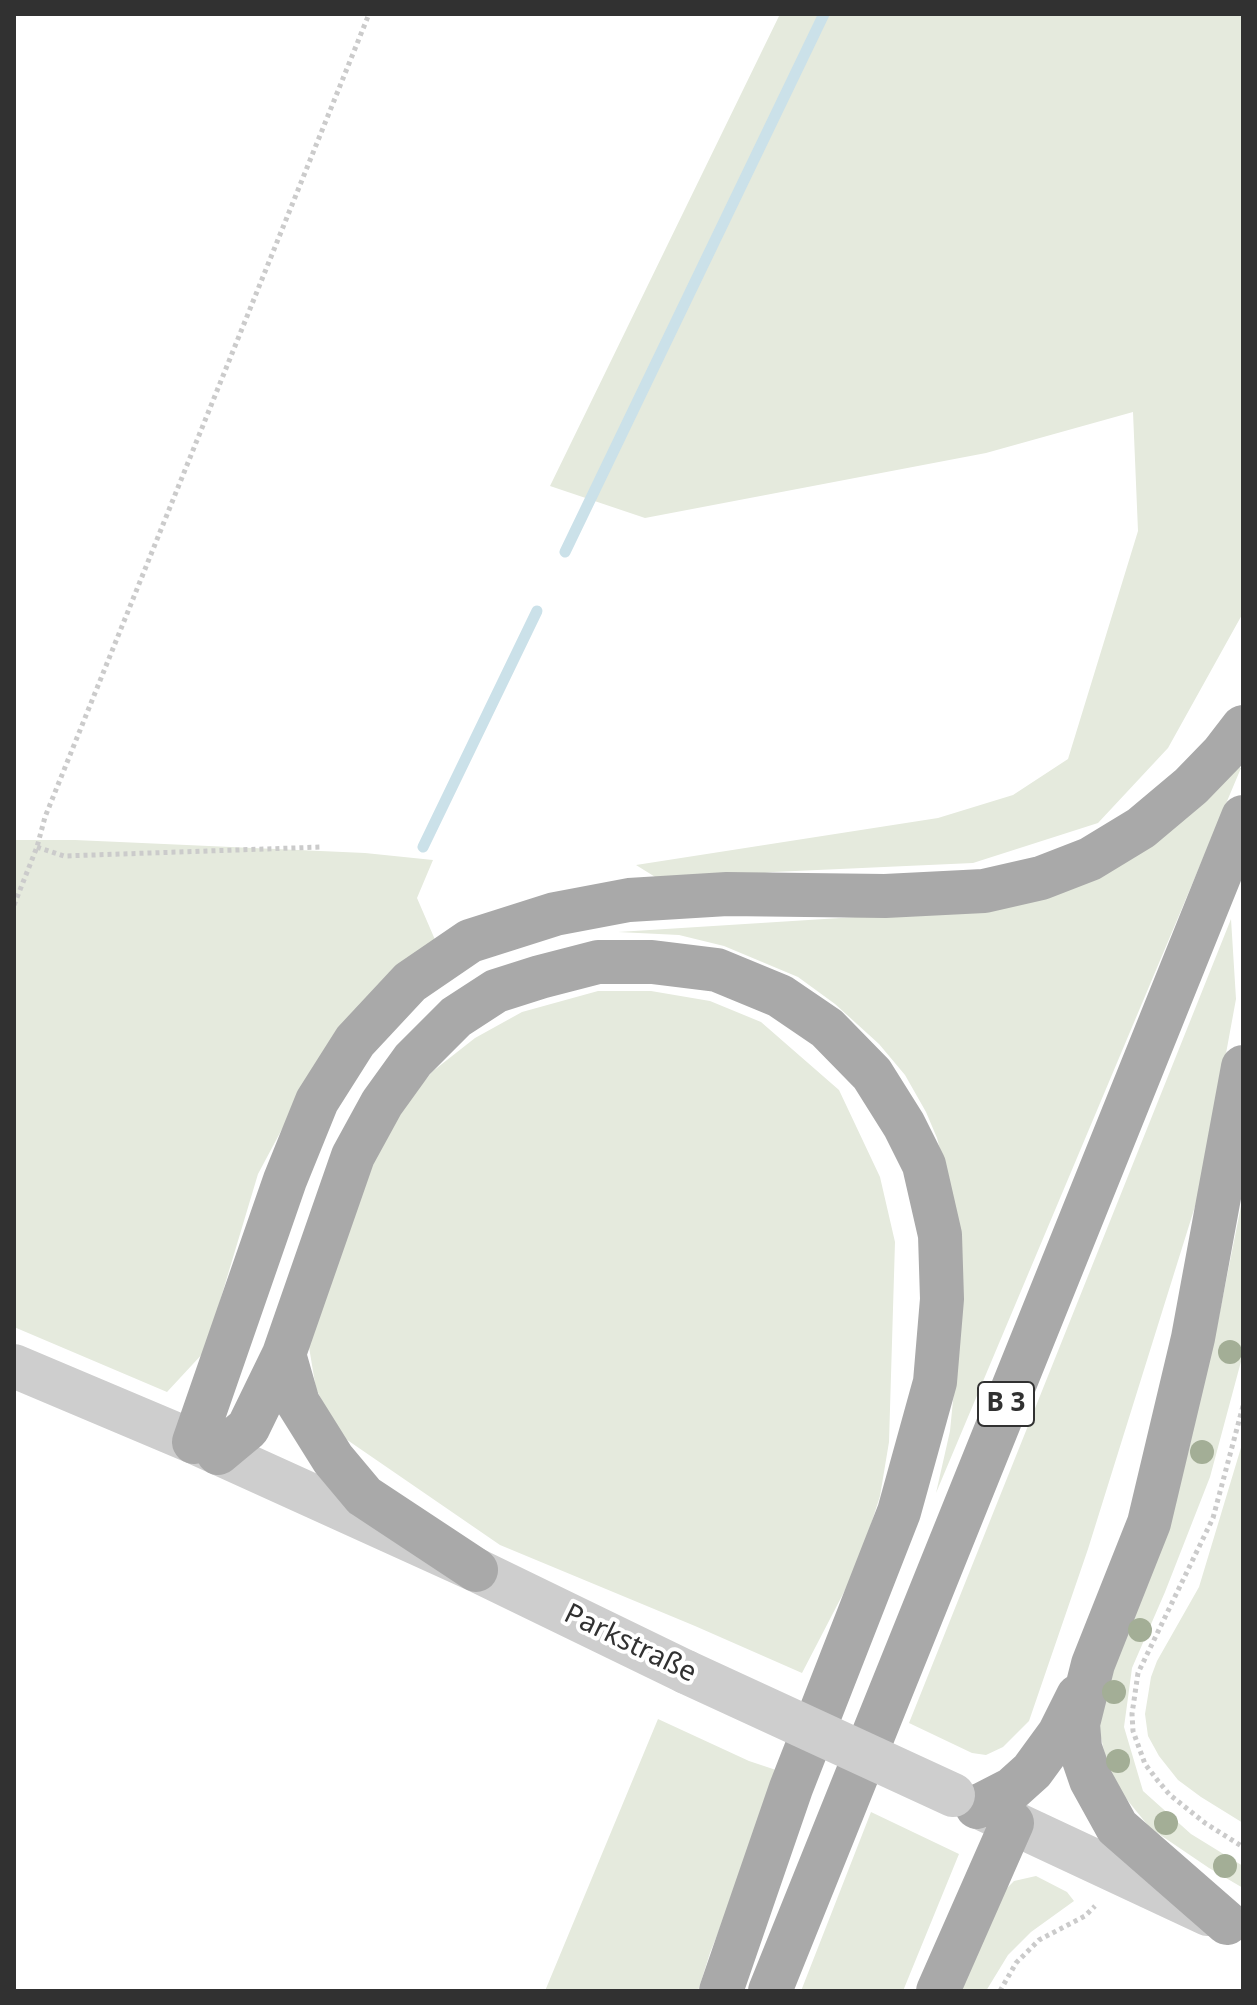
<!DOCTYPE html>
<html>
<head>
<meta charset="utf-8">
<style>
  body { margin:0 }
  #map { position:relative; width:1257px; height:2005px; overflow:hidden; background:#fff; font-family:"Noto Sans",sans-serif }
  canvas { display:block }
  .frame { position:absolute; inset:0; border:16px solid #313131; pointer-events:none }
</style>
</head>
<body>
<div id="map">
<canvas width="1257" height="2005"></canvas>
<div class="frame"></div>
</div>
<script>
const c = document.querySelector('canvas').getContext('2d');
c.lineJoin = 'round';
function paint(path, color) {
  c.fillStyle = color;
  c.fill(path, 'evenodd');
}
function poly(rows) {
  const path = new Path2D();
  for (const r of rows) {
    path.moveTo(r[0], r[1]);
    for (let i = 2; i < r.length; i += 2) path.lineTo(r[i], r[i + 1]);
  }
  return path;
}
function strokePath(path, color, width, dash) {
  c.strokeStyle = color;
  c.lineWidth = width;
  c.lineCap = dash ? 'butt' : 'round';
  c.setLineDash(dash || []);
  c.stroke(path);
}
function label(font, color, halo, rows, align = 'center') {
  c.font = font + ' "Noto Sans",sans-serif';
  c.lineWidth = 8;
  c.setLineDash([]);
  c.textBaseline = 'middle';
  c.strokeStyle = halo;
  c.fillStyle = color;
  for (const [text, x, y, turn = 0] of rows) {
    c.save();
    c.translate(x, y);
    c.rotate((+turn || 0) * Math.PI / 180);
    c.textAlign = isNaN(turn) ? turn : align;
    if (halo) c.strokeText(text, 0, 0);
    c.fillText(text, 0, 0);
    c.restore();
  }
}
paint(poly([
  [780,14,1243,14,1243,613,1168,748,1098,823,973,863,773,872,668,885,636,865,938,818,1013,795,1068,759,1138,531,1133,412,986,453,645,518,550,486],
  [1235,767,1241,768,936,1493,950,1431,957,1360,947,1176,937,1138,926,1112,905,1075,879,1044,835,1004,798,977,724,946,679,935,618,932,999,908],
  [14,840,75,840,365,853,433,860,417,898,436,942,320,1058,258,1174,205,1351,167,1392,14,1327],
  [1231,919,1236,999,1202,1184,1088,1549,1029,1721,1003,1747,986,1755,972,1753,909,1723],
  [598,991,651,991,710,1001,761,1022,839,1090,880,1177,895,1242,889,1442,880,1496,858,1565,802,1673,695,1626,500,1545,340,1435,316,1389,308,1341,371,1161,402,1107,433,1071,475,1038,522,1012],
  [1243,1196,1243,1354,1210,1477,1165,1592,1132,1668,1124,1727,1143,1791,1191,1834,1243,1866,1243,1888,1209,1868,1150,1828,1111,1780,1097,1721,1216,1331],
  [1243,1441,1243,1823,1201,1797,1178,1780,1159,1756,1148,1736,1145,1714,1151,1677,1157,1661,1199,1587],
  [658,1719,749,1761,782,1772,710,1953,698,1991,545,1991],
  [871,1812,959,1854,903,1991,801,1991],
  [1036,1876,1067,1892,1074,1901,1031,1932,1008,1955,986,1991,958,1991,1004,1891,1014,1881]
]), '#e5eadd');
strokePath(poly([
  [565,552,824,14],
  [423,847,537,611]
]), '#cbe1e9', 11);
strokePath(poly([
  [37,847,64,856,322,847],
  [14,905,37,847,45,817,369,14],
  [1243,1406,1213,1518,1138,1673,1132,1714,1133,1731,1145,1764,1158,1781,1170,1795,1205,1823,1243,1847],
  [1000,1991,1016,1963,1039,1940,1085,1916,1095,1906]
]), '#cbcbcb', 5, [4, 4]);
strokePath(poly([
  [14,1366,194,1442,476,1570,686,1672],
  [977,1806,1208,1914]
]), '#cecece', 44);
strokePath(poly([
  [284,1354,298,1403,333,1459,364,1496,476,1570],
  [194,1442,285,1180,317,1101,355,1041,410,982,470,941,555,914,629,900,727,894,885,896,984,891,1041,878,1090,859,1141,828,1191,786,1223,753,1243,727],
  [218,1453,248,1428,284,1354,353,1156,382,1103,413,1060,456,1017,496,991,540,977,598,962,652,962,717,970,780,996,827,1028,872,1074,904,1125,924,1165,940,1235,942,1299,935,1382,899,1512,791,1788,721,1991],
  [977,1807,1012,1789,1032,1771,1059,1734,1078,1696],
  [1227,1923,1117,1827,1091,1780,1080,1748,1078,1724,1093,1664,1149,1523,1193,1338,1243,1067],
  [770,1991,1243,817],
  [938,1991,1012,1823]
]), '#a9a9a9', 44);
strokePath(poly([
  [686,1672,953,1795]
]), '#cecece', 44);
c.fillStyle = '#a3ae96';
for (const [x, y] of [
  [1230,1352],
  [1202,1452],
  [1140,1630],
  [1114,1692],
  [1118,1761],
  [1166,1823],
  [1225,1866]
]) {
  c.beginPath();
  c.arc(x, y, 12, 0, 2 * Math.PI);
  c.fill();
}
for (const [x, y, w] of [
  [1006,1404,56]
]) {
  const box = new Path2D();
  box.roundRect(x - w / 2, y - 22, w, 44, 6);
  c.fillStyle = '#fff';
  c.fill(box);
  strokePath(box, '#313131', 2);
}
label('bold 26px', '#313131', null, [
  ["B 3",1006,1404]
]);
label('28px', '#313131', '#fff', [
  ["Parkstraße",630,1644,26]
]);
</script>
</body>
</html>
